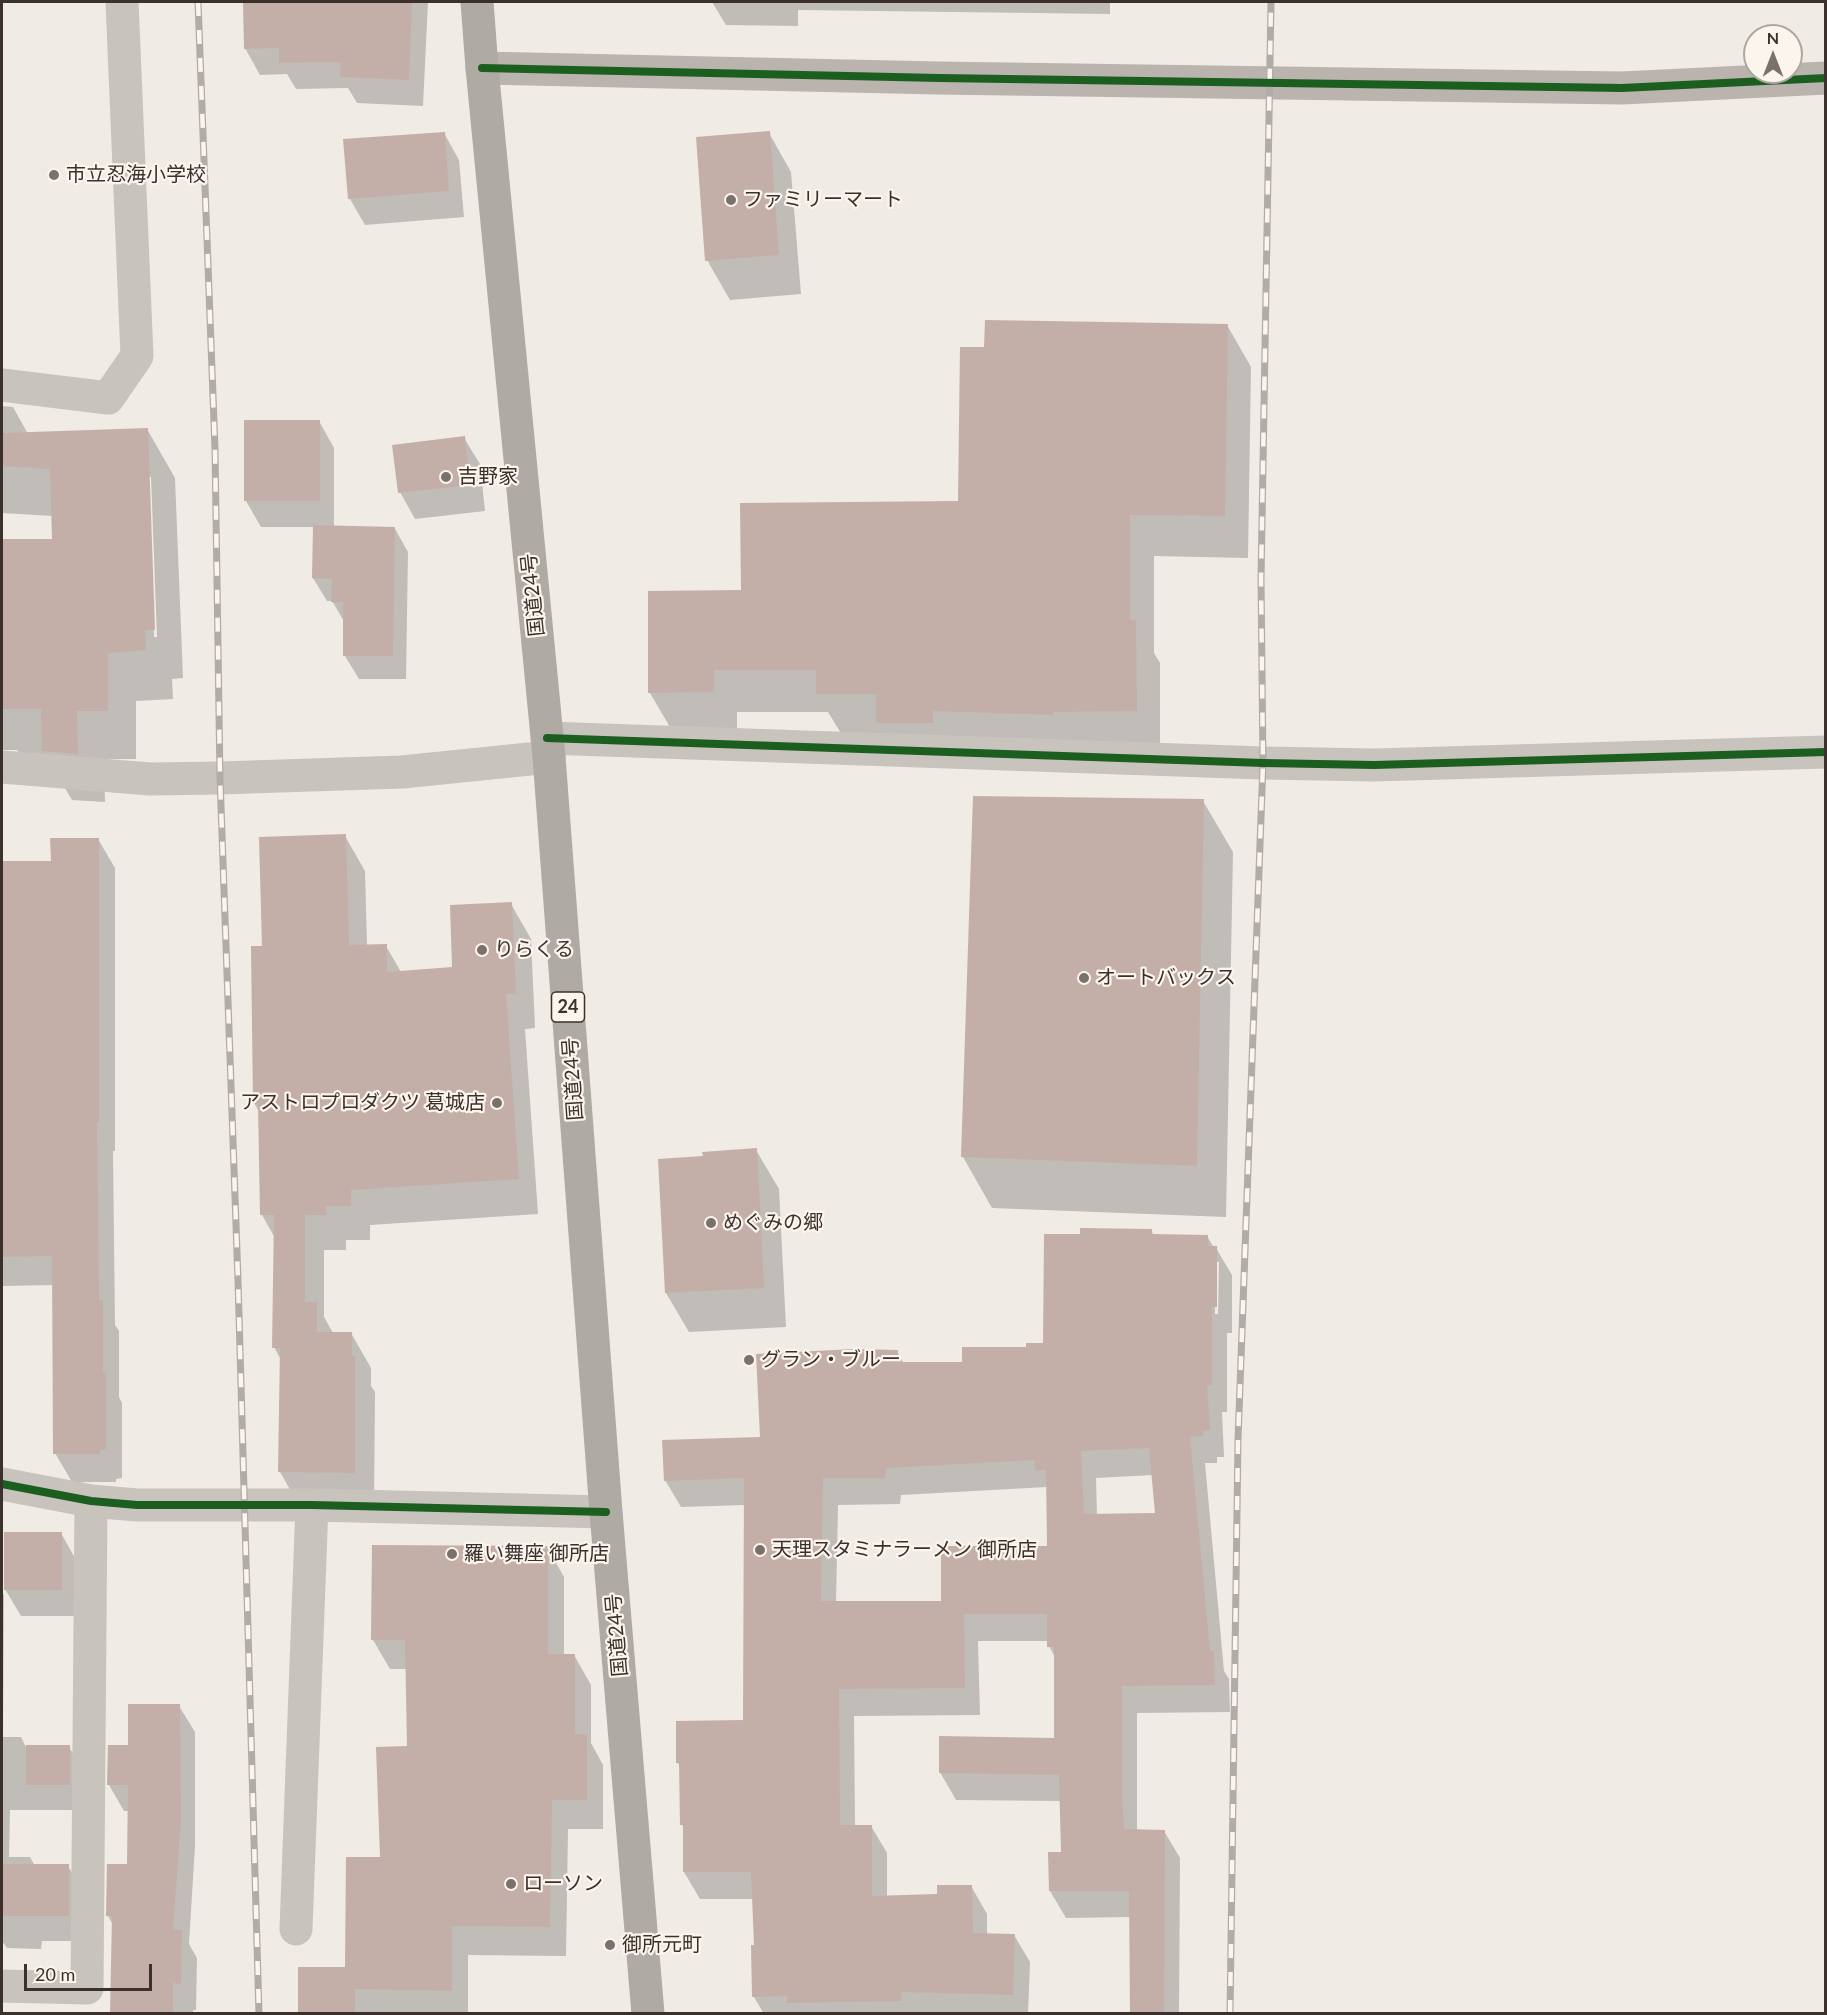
<!DOCTYPE html>
<html>
<head>
<meta charset="utf-8">
<style>
  body { margin:0 }
  #map { position:relative; width:1827px; height:2015px; overflow:hidden; background:#f0ebe5; font-family:Lato,sans-serif }
  canvas { display:block }
  .frame { position:absolute; inset:0; border:3px solid #3b302b; pointer-events:none }
  .north { position:absolute; left:1743px; top:24px; width:60px; height:60px; box-sizing:border-box; background:#fbf5ee; border:2px solid #aea6a0; border-radius:50%; rotate:0deg; font-size:16px; font-weight:700; line-height:24px; text-align:center; color:#3b302b }
  .north::after { content:''; display:block; margin:auto; width:21px; height:27px; background:#7a716c; clip-path:polygon(50% 0,100% 100%,50% 72%,0 100%) }
  .scale { position:absolute; left:24px; top:1964px; width:128px; height:27px; box-sizing:border-box; border:3px solid #3b302b; border-top:0; padding-left:8px; font-size:18px; line-height:21px; white-space:nowrap; color:#3b302b; -webkit-text-stroke:4px #fbf5ee; paint-order:stroke }
</style>
</head>
<body>
<div id="map">
<canvas width="1827" height="2015"></canvas>
<div class="frame"></div>
<div class="north">N</div>
<div class="scale">20 m</div>
</div>
<script>
const c = document.querySelector('canvas').getContext('2d');
c.lineJoin = 'round';
function paint(path, color) {
  c.fillStyle = color;
  c.fill(path, 'evenodd');
}
function poly(rows) {
  const path = new Path2D();
  for (const r of rows) {
    path.moveTo(r[0], r[1]);
    for (let i = 2; i < r.length; i += 2) path.lineTo(r[i], r[i + 1]);
  }
  return path;
}
function strokePath(path, color, width, dash) {
  c.strokeStyle = color;
  c.lineWidth = width;
  c.lineCap = dash ? 'butt' : 'round';
  c.setLineDash(dash || []);
  c.stroke(path);
}
function label(font, color, halo, rows, align = 'center') {
  c.font = font + ' Lato,"Noto Sans JP",sans-serif';
  c.lineWidth = 4.5;
  c.setLineDash([]);
  c.textBaseline = 'middle';
  c.strokeStyle = halo;
  c.fillStyle = color;
  for (const [text, x, y, turn = 0] of rows) {
    c.save();
    c.translate(x, y);
    c.rotate((+turn || 0) * Math.PI / 180);
    c.textAlign = isNaN(turn) ? turn : align;
    if (halo) c.strokeText(text, 0, 0);
    c.fillText(text, 0, 0);
    c.restore();
  }
}
paint(poly([
  [244,2,428,2,423,106,357,103,348,88,296,89,287,74,260,75,245,48],
  [712,2,1110,2,1110,14,798,10,798,26,726,25],
  [444,133,459,160,464,217,365,225,350,199],
  [769,133,791,172,801,294,730,300,707,260],
  [1227,325,1251,367,1248,558,1154,556,1154,653,1160,663,1160,753,842,735,828,712,737,712,737,734,674,734,650,693,742,591,959,502,985,349],
  [2,406,13,407,28,434,147,429,175,478,183,678,172,679,173,699,136,701,136,759,104,759,105,802,72,800,47,757,21,757,17,750,2,750,2,540,54,540,53,516,2,513],
  [148,477,151,477,157,637,154,637],
  [319,421,334,448,334,527,395,529,408,552,406,679,359,679,345,656,345,623,332,601,327,601,313,578,314,527,261,527,246,501],
  [464,438,480,464,485,511,415,519,400,492],
  [1203,801,1233,852,1226,1217,992,1208,963,1157],
  [345,836,365,871,367,946,386,946,401,972,454,969,511,904,531,939,535,1028,525,1029,538,1214,370,1225,370,1240,346,1240,346,1250,324,1250,324,1317,333,1333,351,1333,371,1368,371,1386,375,1392,374,1507,300,1507,280,1472,281,1360,274,1347,275,1238,262,1215,260,1113,254,1103,264,948],
  [98,839,115,868,115,1151,113,1151,115,1325,119,1331,119,1397,122,1403,122,1478,116,1479,116,1482,72,1482,55,1453,54,1285,2,1286,2,863,52,863],
  [756,1150,779,1189,786,1327,689,1332,666,1293,704,1158],
  [1151,1230,1154,1236,1207,1236,1214,1248,1216,1248,1232,1275,1232,1333,1227,1333,1227,1412,1222,1412,1224,1457,1217,1457,1217,1463,1205,1463,1224,1671,1229,1679,1230,1712,1137,1713,1137,1831,1164,1831,1180,1858,1179,2014,1130,2014,1130,1917,1066,1918,1050,1891,1063,1854,1061,1801,956,1800,940,1772,1055,1740,1055,1657,1049,1646,1049,1641,978,1641,980,1715,854,1716,855,1826,871,1826,887,1853,887,1897,938,1896,971,1886,987,1914,987,1935,1014,1935,1030,1962,1028,2014,764,2014,754,1997,756,1947,754,1899,700,1899,684,1872,684,1829,682,1825,680,1767,678,1763,744,1722,745,1505,681,1507,665,1480,762,1439,897,1351,904,1364,964,1364,1044,1344,1082,1236],
  [1216,1262,1219,1262,1218,1314,1215,1314],
  [1153,1475,1157,1515,1097,1515,1096,1478],
  [1047,1487,1049,1547,942,1603,836,1603,838,1505,900,1504,901,1495],
  [61,1533,76,1560,76,1616,21,1616,5,1589],
  [547,1547,564,1577,564,1655,574,1655,591,1685,591,1743,603,1765,603,1829,568,1829,566,1956,468,1955,468,2014,299,2014,299,1969,346,1969,381,1859,408,1747,407,1669,390,1669,373,1640],
  [2,1591,4,1596,3,1737,21,1737,26,1747,69,1747,84,1772,84,1810,10,1810,9,1857,30,1857,35,1866,68,1866,83,1892,83,1941,42,1941,41,1949,7,1948,2,1941],
  [179,1706,195,1732,195,1846,189,1944,197,1958,196,2010,193,2010,193,2014,111,2014,113,1925,108,1916,128,1866,129,1811,124,1811,109,1785,129,1747]
]), '#0003');
paint(poly([
  [243,2,412,2,409,80,340,77,341,62,279,63,279,48,244,49],
  [770,131,779,255,705,261,696,137],
  [445,132,449,191,348,199,343,139],
  [985,320,1228,324,1225,516,1130,515,1130,620,1136,620,1137,711,1053,712,1053,715,933,711,933,723,876,723,876,694,816,694,816,670,714,670,714,692,648,693,648,591,741,590,740,503,958,501,960,347,984,347],
  [244,420,320,420,320,501,244,501],
  [148,428,155,630,145,630,146,650,108,653,108,711,77,711,78,754,42,751,41,709,2,709,2,539,52,539,50,469,2,466,2,433],
  [465,436,470,485,398,493,392,445],
  [313,525,395,527,393,656,343,656,343,602,331,602,332,579,312,578],
  [973,796,1204,799,1197,1166,961,1157],
  [346,834,349,945,387,944,387,972,452,967,450,905,512,902,516,994,506,994,519,1179,351,1190,351,1206,326,1206,327,1215,305,1215,305,1302,317,1302,317,1332,352,1332,352,1356,355,1356,355,1473,278,1472,280,1348,272,1348,274,1215,260,1215,258,1104,253,1104,251,946,262,946,259,837],
  [50,838,99,838,99,1122,97,1122,99,1300,103,1300,103,1372,106,1372,106,1449,100,1450,100,1454,53,1454,52,1256,2,1257,2,861,51,861],
  [757,1148,764,1288,665,1293,658,1159,703,1156,702,1152],
  [1080,1228,1152,1229,1152,1234,1208,1235,1208,1246,1217,1246,1217,1307,1212,1307,1212,1385,1207,1385,1210,1430,1203,1430,1203,1436,1190,1437,1210,1651,1214,1651,1215,1685,1122,1686,1122,1794,1124,1829,1165,1830,1164,2013,1130,2013,1129,1891,1049,1891,1048,1852,1061,1852,1059,1775,939,1773,939,1736,1054,1738,1054,1647,1047,1647,1047,1614,964,1614,965,1688,839,1689,840,1825,872,1825,872,1896,937,1894,937,1885,972,1885,973,1933,1015,1934,1013,1995,901,1992,902,2001,787,2003,787,1996,752,1997,751,1945,754,1945,751,1872,683,1872,683,1825,680,1825,679,1763,676,1763,676,1721,743,1720,744,1478,664,1481,662,1440,760,1437,756,1354,854,1349,898,1350,898,1362,962,1362,962,1347,1026,1347,1026,1343,1043,1343,1044,1234,1080,1234],
  [1149,1448,1155,1513,1084,1514,1081,1451],
  [1035,1460,1035,1470,1046,1470,1047,1546,941,1546,941,1601,821,1601,823,1478,885,1478,886,1468],
  [4,1532,62,1532,62,1590,4,1590],
  [372,1545,548,1546,548,1654,575,1654,575,1734,587,1734,587,1800,552,1800,550,1927,452,1926,452,1991,355,1989,355,2013,298,2013,298,1967,345,1967,346,1857,380,1857,376,1747,407,1746,405,1640,371,1640],
  [128,1704,180,1704,181,1818,173,1930,182,1930,181,1984,173,1983,173,2013,110,2013,112,1916,106,1916,107,1864,127,1864,128,1785,107,1785,108,1745,128,1745],
  [26,1745,70,1745,70,1785,26,1785],
  [2,1864,69,1864,69,1916,2,1916]
]), '#c3afa7');
strokePath(poly([
  [2,385,108,398,137,356,122,2],
  [547,738,1263,763,1374,765,1826,752],
  [2,767,150,779,220,778,402,772,549,757],
  [2,1484,91,1501,137,1505,312,1505,606,1512],
  [296,1929,312,1505],
  [2,1986,87,1988,91,1501]
]), '#c9c3be', 33);
strokePath(poly([
  [482,68,939,78,1622,88,1826,78]
]), '#bab3ae', 33);
strokePath(poly([
  [477,2,482,68,549,757,606,1512,648,2014]
]), '#afaaa4', 33);
const rail = poly([
  [198,2,215,449,220,778,238,1280,259,2014],
  [1230,2014,1238,1440,1263,763,1261,579,1271,2]
]);
strokePath(rail, '#b1aca8', 7);
strokePath(rail, '#fbf5ee', 4.5, [14]);
strokePath(poly([
  [482,68,939,78,1622,88,1826,78],
  [547,738,1263,763,1374,765,1826,752],
  [2,1484,91,1501,137,1505,312,1505,606,1512]
]), '#1b5e20', 8);
for (const [x, y, r, color] of [
  [54,175,6,"#7a716c"],
  [731,200,6,"#7a716c"],
  [446,477,6,"#7a716c"],
  [482,950,6,"#7a716c"],
  [1084,978,6,"#7a716c"],
  [497,1103,6,"#7a716c"],
  [711,1223,6,"#7a716c"],
  [749,1360,6,"#7a716c"],
  [760,1550,6,"#7a716c"],
  [452,1554,6,"#7a716c"],
  [511,1884,6,"#7a716c"],
  [610,1945,6,"#7a716c"]
]) {
  const dot = new Path2D();
  dot.arc(x, y, r, 0, 2 * Math.PI);
  c.fillStyle = color;
  c.fill(dot);
  strokePath(dot, '#fbf5ee', 2);
}
for (const [x, y, w] of [
  [568,1007,33]
]) {
  const box = new Path2D();
  box.roundRect(x - w / 2, y - 15, w, 30, 4.5);
  c.fillStyle = '#fbf5ee';
  c.fill(box);
  strokePath(box, '#3b302b', 1.5);
}
label('bold 18px', '#3b302b', null, [
  ["24",568,1007]
]);
label('20px', '#3b302b', '#fbf5ee', [
  ["市立忍海小学校",66,175],
  ["ファミリーマート",743,200],
  ["吉野家",458,477],
  ["りらくる",494,950],
  ["オートバックス",1096,978],
  ["アストロプロダクツ 葛城店",485,1103,"right"],
  ["めぐみの郷",723,1223],
  ["グラン・ブルー",761,1360],
  ["天理スタミナラーメン 御所店",772,1550],
  ["羅い舞座 御所店",464,1554],
  ["ローソン",523,1884],
  ["御所元町",622,1945]
], 'left');
label('20px', '#3b302b', '#fbf5ee', [
  ["国道24号",533,595,-96],
  ["国道24号",573,1079,-94],
  ["国道24号",617,1635,-95]
]);
</script>
</body>
</html>
